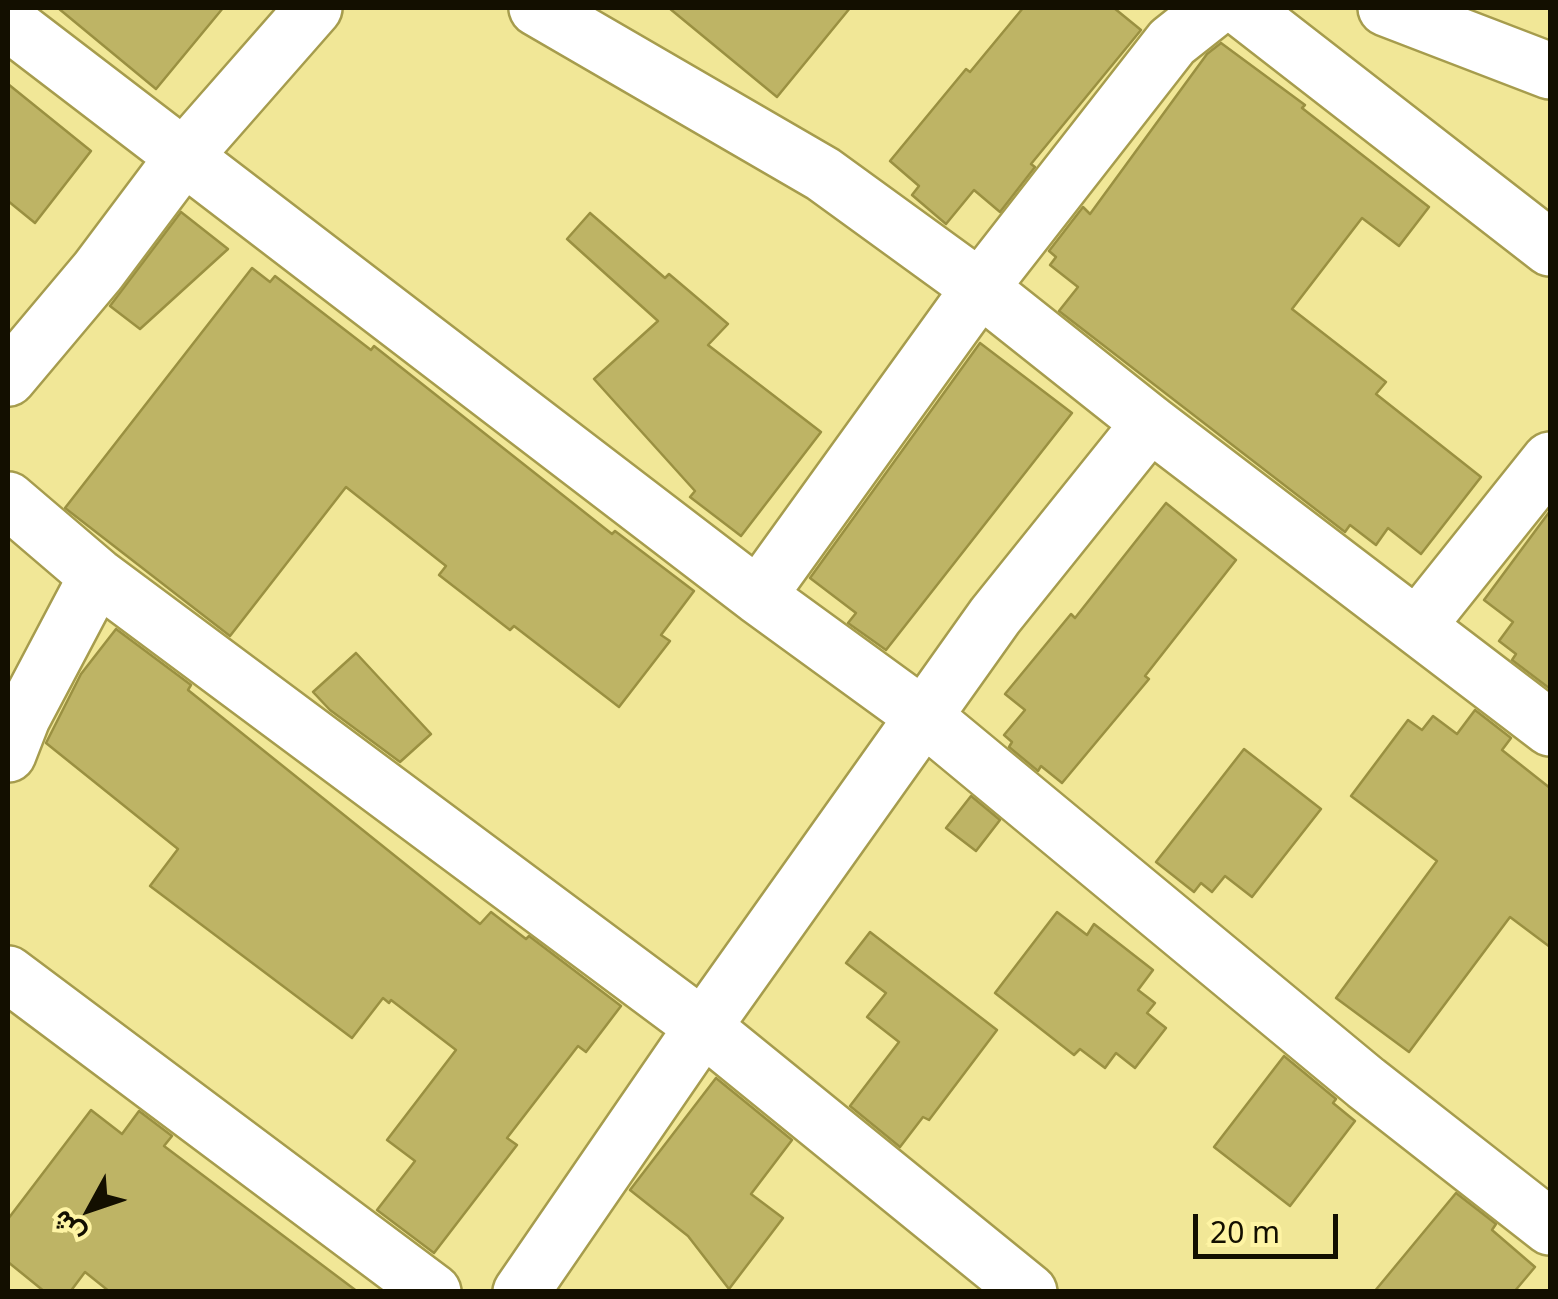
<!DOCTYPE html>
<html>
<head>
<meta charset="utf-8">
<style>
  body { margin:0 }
  #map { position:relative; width:1558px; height:1299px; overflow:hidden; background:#f1e797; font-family:"Noto Sans",Vazirmatn,sans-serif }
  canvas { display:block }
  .frame { position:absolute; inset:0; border:10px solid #130f00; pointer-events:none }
  .north { position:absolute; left:40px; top:1159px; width:100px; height:100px; -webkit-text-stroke:8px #fef4a4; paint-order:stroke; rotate:230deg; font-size:28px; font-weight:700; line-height:40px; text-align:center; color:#130f00 }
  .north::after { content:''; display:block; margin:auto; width:35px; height:45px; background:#130f00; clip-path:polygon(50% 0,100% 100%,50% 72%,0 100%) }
  .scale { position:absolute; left:1193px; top:1214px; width:145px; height:45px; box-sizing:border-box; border:5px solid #130f00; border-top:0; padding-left:12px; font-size:30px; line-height:35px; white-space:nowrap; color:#130f00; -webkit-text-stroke:8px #fef4a4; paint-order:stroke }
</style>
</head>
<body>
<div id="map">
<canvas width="1558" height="1299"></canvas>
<div class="frame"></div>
<div class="north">ش</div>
<div class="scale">20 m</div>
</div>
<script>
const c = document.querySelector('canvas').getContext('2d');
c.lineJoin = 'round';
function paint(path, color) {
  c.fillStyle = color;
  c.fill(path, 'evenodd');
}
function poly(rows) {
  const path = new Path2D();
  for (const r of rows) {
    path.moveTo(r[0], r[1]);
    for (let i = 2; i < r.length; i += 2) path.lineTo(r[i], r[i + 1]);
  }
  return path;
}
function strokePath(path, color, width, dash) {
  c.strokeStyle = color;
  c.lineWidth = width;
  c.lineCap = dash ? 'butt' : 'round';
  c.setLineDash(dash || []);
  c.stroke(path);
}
const building = poly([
  [58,8,223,8,156,89,58,8],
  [669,8,850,8,777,97,669,8],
  [1023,8,1114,8,1141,30,1031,164,1035,167,1000,212,974,190,946,224,912,195,919,186,890,161,966,69,970,72,1023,8],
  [1221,43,1305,105,1302,108,1429,207,1399,246,1362,218,1292,309,1386,382,1376,394,1481,477,1421,554,1388,528,1376,545,1350,525,1345,532,1059,311,1078,287,1050,265,1056,257,1049,251,1083,207,1090,214,1207,54,1221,43],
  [8,84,91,151,35,223,8,201,8,84],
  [181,212,228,249,140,329,110,306,181,212],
  [590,213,665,278,669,274,728,324,708,345,821,432,741,536,690,497,695,491,594,379,658,321,567,239,590,213],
  [252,268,270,282,275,276,371,350,374,346,612,534,615,531,694,591,661,635,670,641,619,707,514,626,510,630,439,575,446,566,346,487,230,636,65,508,252,268],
  [980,343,1072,413,886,650,848,623,856,613,810,578,980,343],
  [1166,503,1236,560,1145,676,1149,679,1062,783,1041,766,1038,771,1009,747,1012,742,1004,735,1025,710,1005,694,1071,614,1075,618,1166,503],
  [1550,511,1550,686,1549,688,1512,660,1516,654,1499,641,1513,622,1484,600,1550,511],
  [116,629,191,685,188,690,480,924,491,912,526,939,529,936,621,1006,586,1052,578,1046,507,1138,517,1145,434,1253,377,1210,415,1161,387,1140,456,1050,391,1000,389,1003,383,998,352,1038,150,886,178,849,46,743,81,674,116,629],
  [356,653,431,734,400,762,330,710,313,692,356,653],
  [1475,710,1511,738,1502,750,1550,788,1550,947,1510,917,1409,1052,1336,998,1437,861,1351,796,1408,720,1422,730,1433,716,1457,734,1475,710],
  [1244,749,1321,809,1252,897,1225,876,1212,892,1201,883,1194,892,1156,862,1244,749],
  [971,796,1000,820,976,851,946,828,971,796],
  [1057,912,1087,935,1094,924,1153,970,1138,990,1155,1003,1147,1013,1166,1028,1135,1068,1116,1053,1105,1068,1080,1049,1074,1055,995,993,1057,912],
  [870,932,997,1030,929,1120,923,1117,900,1147,850,1106,899,1042,867,1017,886,993,846,963,870,932],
  [1284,1056,1336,1099,1333,1103,1355,1121,1290,1206,1214,1147,1284,1056],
  [716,1078,792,1140,751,1194,783,1218,729,1289,688,1236,630,1190,716,1078],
  [91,1110,122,1134,139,1111,172,1136,164,1146,358,1292,110,1292,85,1272,70,1292,45,1292,8,1262,8,1219,91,1110],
  [1456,1193,1496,1224,1492,1230,1535,1267,1514,1292,1374,1292,1456,1193]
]);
paint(building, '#beb465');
strokePath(building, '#9a9041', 2.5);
const minor = poly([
  [537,8,823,174,980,288,1150,423,1550,728],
  [1241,8,1550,248],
  [1386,8,1550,71],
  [8,22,758,596,923,716,1366,1083,1550,1227],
  [8,378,98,271,185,155,314,8],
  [8,500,97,576,703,1027,1029,1292],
  [758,596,980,288,1172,42,1215,8],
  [1418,625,1550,460],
  [8,754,22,718,97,576],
  [8,974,433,1292],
  [521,1292,703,1027,995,616,1150,423]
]);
strokePath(minor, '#a69c4d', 60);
strokePath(minor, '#fff', 55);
</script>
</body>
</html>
